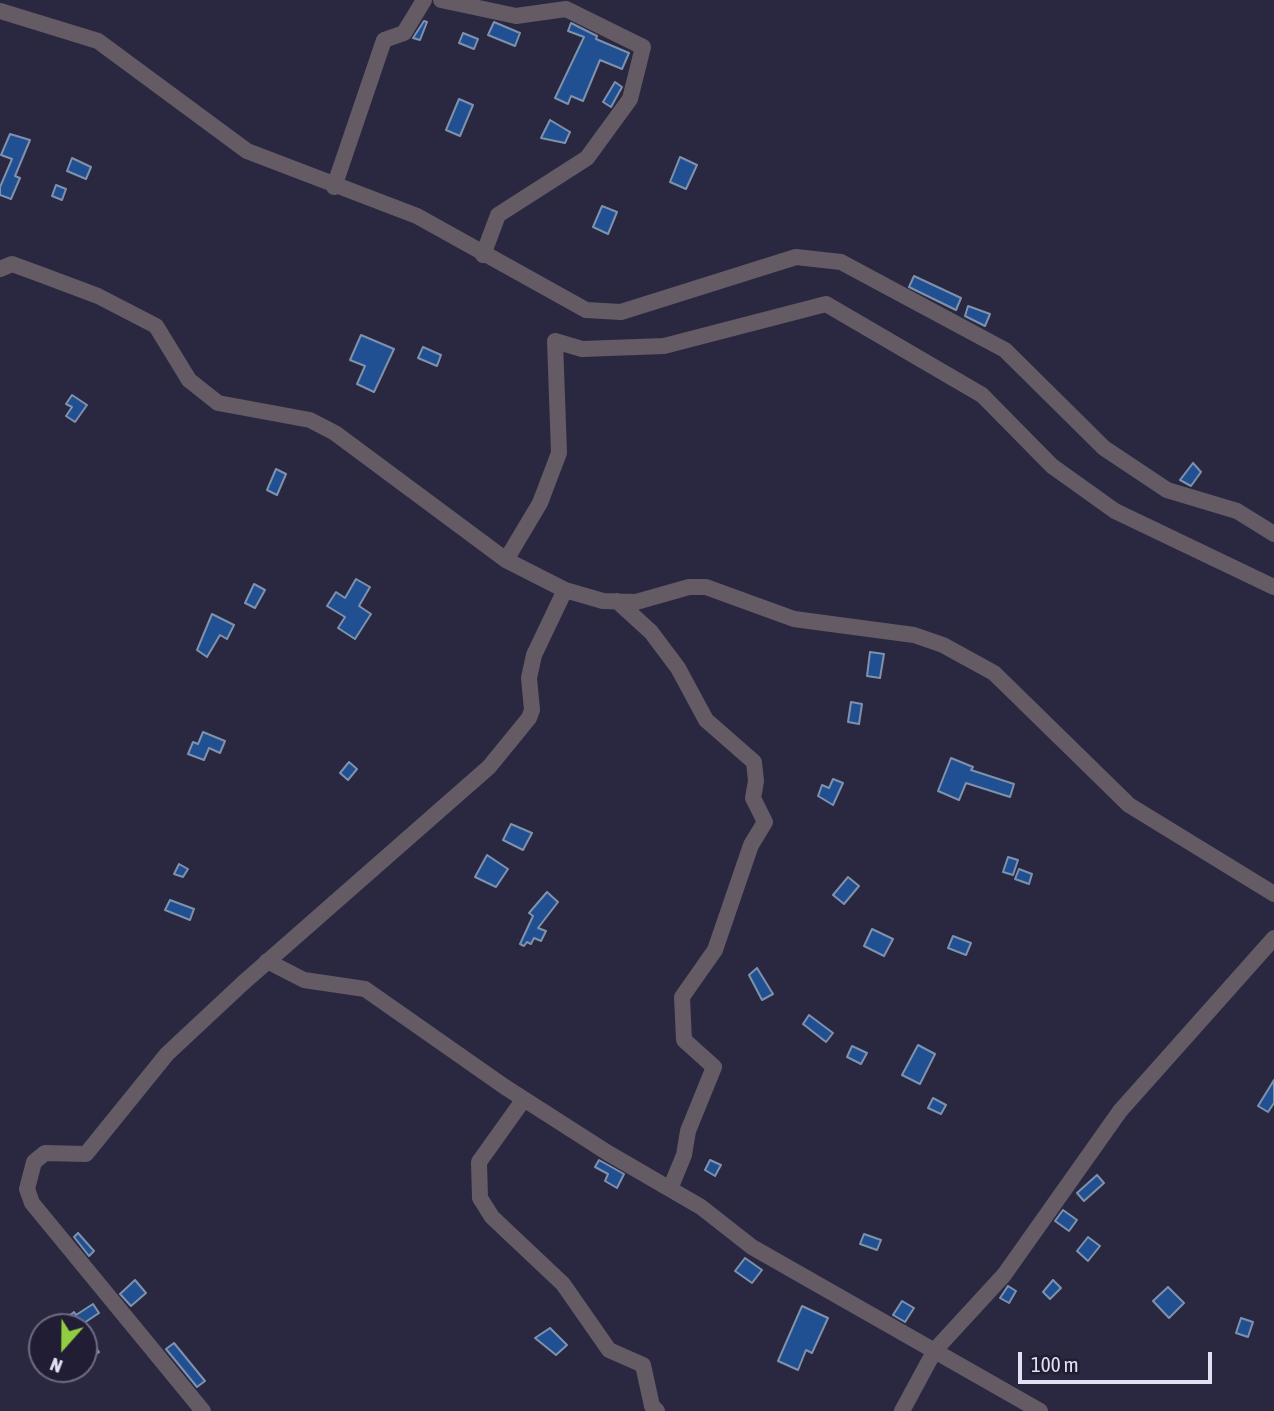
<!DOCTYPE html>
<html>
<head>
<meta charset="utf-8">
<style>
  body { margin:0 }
  #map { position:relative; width:1274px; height:1411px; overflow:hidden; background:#2a2740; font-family:"Asap Condensed",sans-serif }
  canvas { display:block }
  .north { position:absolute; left:28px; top:1313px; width:70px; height:70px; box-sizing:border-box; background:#211d35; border:2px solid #6e6b81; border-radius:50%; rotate:201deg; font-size:19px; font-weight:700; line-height:28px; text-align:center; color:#e2e1f2 }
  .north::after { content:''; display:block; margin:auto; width:24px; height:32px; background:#91cd40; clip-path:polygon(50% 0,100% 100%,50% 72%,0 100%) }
  .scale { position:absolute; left:1018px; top:1352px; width:194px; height:32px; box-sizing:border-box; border:4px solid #e2e1f2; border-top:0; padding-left:9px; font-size:21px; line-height:24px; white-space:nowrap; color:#e2e1f2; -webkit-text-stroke:5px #211d35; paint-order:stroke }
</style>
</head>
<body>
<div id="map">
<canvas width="1274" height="1411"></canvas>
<div class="north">N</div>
<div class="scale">100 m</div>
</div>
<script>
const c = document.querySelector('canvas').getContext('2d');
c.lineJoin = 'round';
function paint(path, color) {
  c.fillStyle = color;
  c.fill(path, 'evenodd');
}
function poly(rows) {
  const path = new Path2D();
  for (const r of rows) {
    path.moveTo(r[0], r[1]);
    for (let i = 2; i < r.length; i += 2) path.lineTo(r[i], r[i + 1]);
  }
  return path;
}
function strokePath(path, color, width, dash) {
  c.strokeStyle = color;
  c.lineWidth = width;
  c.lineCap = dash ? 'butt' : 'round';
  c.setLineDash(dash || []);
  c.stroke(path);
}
const building = poly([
  [424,21,427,22,420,40,413,38,424,21],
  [494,22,520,33,515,46,488,35,494,22],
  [571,23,597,36,596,39,629,53,622,69,600,60,583,101,571,96,568,104,555,98,584,37,568,31,571,23],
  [463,33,478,39,474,49,459,43,463,33],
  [615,82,622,87,611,107,603,102,615,82],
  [459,99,473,105,460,136,446,130,459,99],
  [550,120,570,132,565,143,541,138,550,120],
  [10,134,30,140,15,176,20,178,11,199,0,195,0,187,12,159,1,155,10,134],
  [680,157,697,165,686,189,670,182,680,157],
  [72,158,91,167,86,179,67,171,72,158],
  [56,185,66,189,62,200,52,196,56,185],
  [602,206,617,212,608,234,593,227,602,206],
  [914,276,961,298,956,310,909,287,914,276],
  [968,306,990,314,985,326,965,316,968,306],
  [361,335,394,349,374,392,357,384,365,366,350,360,361,335],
  [423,347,441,355,437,366,418,358,423,347],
  [72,395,87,405,75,422,66,416,72,407,66,404,72,395],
  [1193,463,1201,472,1191,486,1180,480,1193,463],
  [276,469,286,474,277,495,267,490,276,469],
  [356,579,370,587,359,606,371,614,355,639,338,628,345,617,327,606,336,592,345,598,356,579],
  [254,584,265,590,255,608,245,603,254,584],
  [212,614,234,625,227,639,220,635,207,657,197,650,212,614],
  [870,652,884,654,880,678,867,676,870,652],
  [851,702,862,704,859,724,848,722,851,702],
  [203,732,225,741,220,753,209,748,204,760,188,754,193,742,198,744,203,732],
  [951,758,973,767,971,770,1014,784,1010,797,966,783,959,800,938,791,951,758],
  [349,762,357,769,348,780,340,773,349,762],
  [833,779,843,783,833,805,818,796,822,785,829,788,833,779],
  [511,824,532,833,523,850,503,840,511,824],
  [487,855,508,869,496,887,475,877,487,855],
  [1008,857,1018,860,1013,875,1003,872,1008,857],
  [179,864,188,869,183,877,174,874,179,864],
  [1019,869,1032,874,1029,884,1015,879,1019,869],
  [848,877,859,886,844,904,833,895,848,877],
  [547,892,558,902,538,928,546,931,541,941,534,938,531,944,527,942,524,946,520,944,533,916,529,913,547,892],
  [170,900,194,909,190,920,165,910,170,900],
  [872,929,893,939,884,956,864,946,872,929],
  [953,936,971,943,966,955,948,948,953,936],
  [757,968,773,994,762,1000,749,975,757,968],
  [809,1015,833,1033,826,1042,803,1024,809,1015],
  [918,1045,935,1054,920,1084,902,1075,918,1045],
  [852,1046,867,1053,861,1064,847,1057,852,1046],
  [1274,1080,1274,1103,1268,1112,1258,1106,1274,1080],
  [933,1098,946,1105,941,1114,928,1108,933,1098],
  [599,1160,624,1174,617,1188,605,1181,608,1174,595,1167,599,1160],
  [710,1160,721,1165,715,1176,705,1170,710,1160],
  [1097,1175,1104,1183,1084,1201,1077,1193,1097,1175],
  [1063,1210,1077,1220,1069,1231,1055,1221,1063,1210],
  [78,1233,94,1251,89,1256,74,1237,78,1233],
  [864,1234,881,1240,877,1250,860,1244,864,1234],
  [1088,1237,1100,1246,1088,1261,1077,1251,1088,1237],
  [745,1258,762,1270,752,1283,735,1271,745,1258],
  [135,1280,146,1293,131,1306,120,1294,135,1280],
  [1053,1280,1061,1288,1050,1299,1043,1292,1053,1280],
  [1008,1286,1016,1291,1009,1303,1000,1298,1008,1286],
  [1168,1287,1184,1303,1169,1318,1153,1301,1168,1287],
  [902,1301,914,1308,905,1322,893,1315,902,1301],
  [93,1304,99,1313,78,1327,55,1327,74,1312,76,1315,93,1304],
  [802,1306,828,1318,812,1353,806,1350,798,1370,778,1361,802,1306],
  [1241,1318,1253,1322,1248,1337,1236,1333,1241,1318],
  [550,1328,567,1345,556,1355,535,1338,550,1328],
  [84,1332,99,1352,84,1363,84,1332],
  [174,1343,205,1381,197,1387,166,1349,174,1343]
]);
paint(building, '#205092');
strokePath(building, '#7f91ab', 2);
strokePath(poly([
  [441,0,516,16,566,9,643,47,630,99,587,158,498,215,483,255],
  [0,11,98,41,247,151,417,216,586,310,621,312,796,257,841,262,1005,350,1104,448,1167,490,1237,511,1274,534],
  [334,187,384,40,404,33,424,0],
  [0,269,12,264,42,275,98,296,156,326,189,380,218,403,310,420,335,433,506,560,565,590],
  [506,560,540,503,559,453,555,341,582,349,664,346,826,304,982,395,1052,466,1115,511,1274,587],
  [617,601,651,632,678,668,706,720,754,762,756,781,753,798,765,822,751,845,715,950,682,997,684,1040,714,1067,688,1131,684,1155,670,1189],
  [267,961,304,980,365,989,505,1087,608,1153,701,1207,752,1247,1040,1411],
  [524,1099,479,1162,480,1198,492,1217,563,1284,609,1350,643,1365,652,1406,657,1411],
  [203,1411,32,1203,27,1189,34,1162,45,1153,86,1154,167,1054,243,983,489,767,529,718,532,710,529,678,534,655,565,590,603,601,636,602,689,587,706,587,794,619,914,635,943,645,994,673,1129,805,1274,894],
  [902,1411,935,1350,1004,1275,1120,1111,1274,938]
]), '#645b65', 16);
</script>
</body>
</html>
